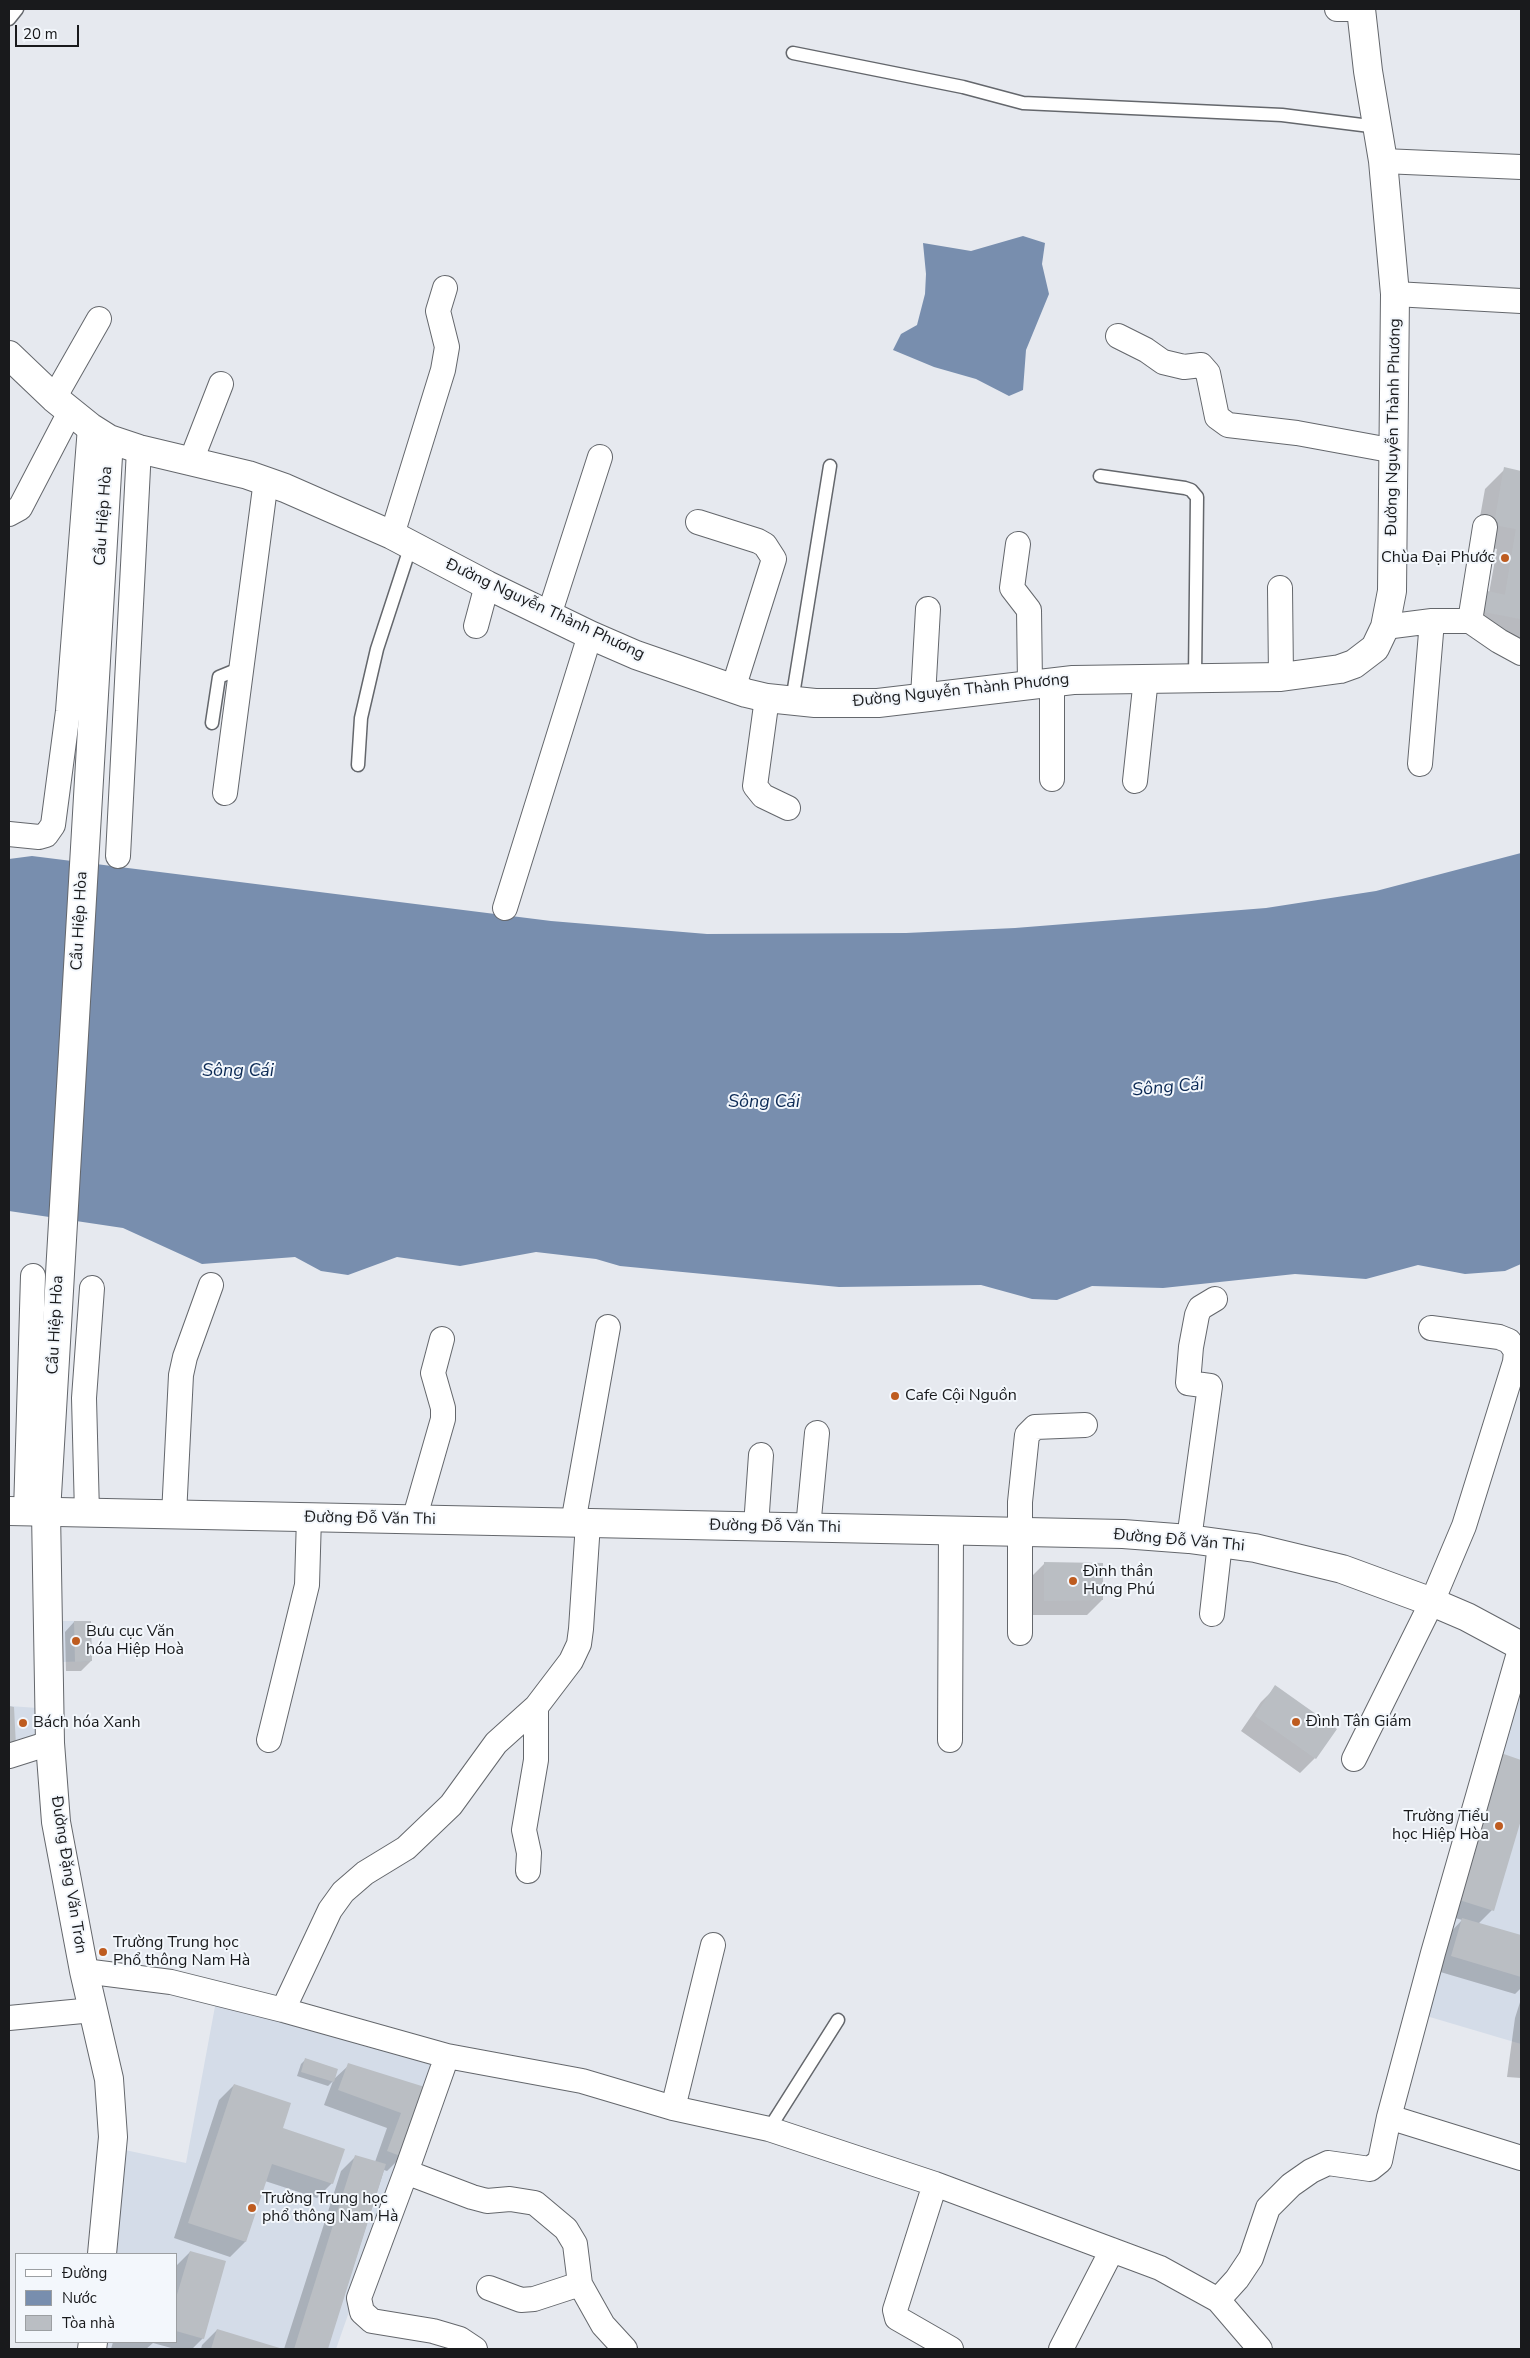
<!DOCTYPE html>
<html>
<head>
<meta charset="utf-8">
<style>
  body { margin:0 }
  #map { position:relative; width:1530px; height:2358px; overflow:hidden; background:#e6e9ef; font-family:"Nunito Sans",sans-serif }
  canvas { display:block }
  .frame { position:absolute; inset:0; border:10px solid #191a1c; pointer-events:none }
  .legend { position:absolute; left:15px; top:2253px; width:162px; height:90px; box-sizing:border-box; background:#f3f7fc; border:1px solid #9c9fa2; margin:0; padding:6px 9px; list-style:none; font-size:15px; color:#191a1c }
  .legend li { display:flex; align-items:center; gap:10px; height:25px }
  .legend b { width:25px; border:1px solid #9c9fa2 }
  .scale { position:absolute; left:15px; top:25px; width:64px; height:22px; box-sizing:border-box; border:2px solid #191a1c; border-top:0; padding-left:6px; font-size:15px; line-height:18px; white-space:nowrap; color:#191a1c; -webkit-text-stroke:4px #f3f7fc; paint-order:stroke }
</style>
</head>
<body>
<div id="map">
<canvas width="1530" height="2358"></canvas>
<div class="frame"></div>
<ul class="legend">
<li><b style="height:6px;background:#fff"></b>Đường</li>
<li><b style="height:14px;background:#788eae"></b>Nước</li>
<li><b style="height:14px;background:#babec3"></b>Tòa nhà</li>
</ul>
<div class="scale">20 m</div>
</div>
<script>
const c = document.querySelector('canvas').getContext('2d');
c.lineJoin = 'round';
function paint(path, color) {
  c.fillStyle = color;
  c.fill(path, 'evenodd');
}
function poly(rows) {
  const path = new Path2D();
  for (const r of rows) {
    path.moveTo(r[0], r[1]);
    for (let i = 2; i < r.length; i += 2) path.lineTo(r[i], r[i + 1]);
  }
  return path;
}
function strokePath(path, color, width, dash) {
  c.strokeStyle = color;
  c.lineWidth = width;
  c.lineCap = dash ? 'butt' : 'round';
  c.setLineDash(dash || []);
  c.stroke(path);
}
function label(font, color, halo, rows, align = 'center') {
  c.font = font + ' "Nunito Sans",sans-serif';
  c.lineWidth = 4;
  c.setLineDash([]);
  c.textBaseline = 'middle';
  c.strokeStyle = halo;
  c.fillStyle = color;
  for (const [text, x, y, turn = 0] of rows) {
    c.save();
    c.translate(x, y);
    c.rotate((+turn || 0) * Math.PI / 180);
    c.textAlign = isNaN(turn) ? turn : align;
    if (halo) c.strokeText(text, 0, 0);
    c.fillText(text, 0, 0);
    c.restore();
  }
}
paint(poly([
  [61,1621,91,1621,92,1661,62,1662],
  [1521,1687,1521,2044,1423,2015],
  [9,1706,38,1708,38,1738,9,1748],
  [216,2001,437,2061,336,2349,105,2349,105,2342,176,2342,176,2254,115,2254,125,2150,186,2163]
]), '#d4dce8');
paint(poly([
  [1023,236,1045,243,1042,264,1049,294,1026,350,1023,390,1009,396,976,379,934,367,893,350,901,334,917,325,925,294,926,274,923,243,971,251],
  [1521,853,1521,1264,1505,1271,1465,1274,1418,1265,1366,1279,1295,1274,1163,1288,1092,1286,1057,1300,1032,1299,981,1285,839,1287,620,1266,596,1259,536,1252,460,1266,397,1257,348,1275,321,1271,295,1257,202,1264,123,1228,9,1211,9,859,32,856,551,921,707,934,906,933,1015,928,1266,908,1376,891]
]), '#788eae');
paint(poly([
  [1505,469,1521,472,1521,642,1460,630,1489,593,1497,549,1475,545,1485,489],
  [1044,1564,1102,1600,1087,1615,1030,1615,1029,1579],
  [74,1622,91,1661,81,1671,66,1671,65,1632],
  [1276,1687,1315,1758,1300,1773,1241,1731,1261,1702],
  [1498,1754,1521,1761,1521,1816,1492,1910,1478,1924,1521,1937,1521,1988,1515,1994,1437,1971,1448,1935,1462,1920,1442,1914],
  [1521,1999,1521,2078,1507,2077,1515,2018],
  [305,2060,333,2080,349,2065,426,2089,402,2156,387,2171,384,2170,327,2349,284,2349,341,2171,356,2156,375,2162,387,2128,324,2105,333,2081,328,2086,297,2076,301,2064],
  [234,2085,332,2183,317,2198,265,2181,245,2242,230,2257,174,2238,219,2100],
  [190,2252,203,2338,192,2349,175,2349,153,2343,146,2349,111,2349,113,2342,176,2342,176,2266],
  [217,2330,280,2349,201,2349,202,2345]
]), '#0003');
paint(poly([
  [1504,467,1521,471,1521,619,1479,611,1483,590,1505,595,1516,529,1494,525],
  [1044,1562,1103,1563,1103,1600,1044,1601],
  [74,1621,91,1621,92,1661,75,1662],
  [1275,1685,1337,1729,1316,1759,1255,1716],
  [9,1706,14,1707,16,1746,9,1748],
  [1498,1752,1521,1760,1521,1820,1494,1911,1456,1899],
  [1462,1918,1521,1935,1521,1977,1451,1956],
  [305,2058,338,2069,334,2082,301,2072],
  [348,2063,428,2088,403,2157,387,2151,401,2113,338,2090],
  [234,2084,291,2103,283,2128,345,2149,333,2184,272,2164,246,2242,188,2223],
  [355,2155,386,2164,328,2349,294,2349],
  [190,2251,226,2261,204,2339,176,2331,176,2298],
  [217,2329,283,2349,211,2349]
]), '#babec3');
const service = poly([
  [9,19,17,9],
  [793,53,963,87,1023,103,1282,115,1378,127],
  [1100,476,1185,488,1191,490,1197,497,1195,678],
  [792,701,830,466],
  [212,723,219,677,241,668],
  [358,765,361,718,377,649,411,545],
  [769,2129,838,2020]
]);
const minor = poly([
  [1337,9,1361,9],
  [1383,161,1521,167],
  [1395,294,1521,301],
  [1118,336,1146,350,1163,362,1184,367,1201,365,1208,373,1217,417,1228,425,1297,433,1395,451],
  [54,398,99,319],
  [191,461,221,384],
  [9,514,20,508,70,412],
  [698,522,758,541,765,545,774,559,733,689],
  [392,535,443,370,447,347,438,311,445,288],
  [1018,544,1012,588,1029,610,1030,684],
  [1280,588,1281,677],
  [549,615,600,457],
  [1470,621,1485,527],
  [476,626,487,585],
  [1385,627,1432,621,1470,621,1499,641,1521,653],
  [923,697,928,609],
  [767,698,755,786,763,796,788,808],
  [1420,764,1432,621],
  [1052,779,1052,681],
  [1135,781,1146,678],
  [225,793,266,480],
  [9,834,39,837,46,835,53,825,68,711,90,427],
  [118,856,139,449],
  [505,908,590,635],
  [26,1512,33,1276],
  [87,1513,84,1398,92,1288],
  [174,1515,181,1375,185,1357,211,1285],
  [414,1520,443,1419,443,1408,433,1373,442,1339],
  [573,1523,608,1327],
  [756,1526,761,1455],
  [808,1528,817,1433],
  [1189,1539,1210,1386,1188,1383,1191,1347,1197,1315,1200,1308,1215,1299],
  [1212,1614,1220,1543],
  [1020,1633,1020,1502,1027,1435,1035,1427,1085,1425],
  [269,1740,307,1585,309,1517],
  [950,1740,951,1531],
  [9,1756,50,1743],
  [1354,1759,1432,1602,1464,1526,1515,1362,1516,1351,1509,1341,1499,1337,1431,1328],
  [528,1871,529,1853,524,1830,536,1760,536,1707],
  [84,1971,171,1982,283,2010,447,2056,582,2081,673,2108,769,2129,935,2184,1160,2268,1218,2300,1260,2349],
  [283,2010,330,1910,343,1892,365,1873,406,1848,451,1805,496,1743,536,1707,571,1661,579,1644,581,1629,588,1523],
  [9,2018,93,2010],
  [447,2056,406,2172,472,2197,487,2201,510,2199,535,2203,566,2229,575,2244,580,2284,603,2325,625,2349],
  [673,2108,713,1945],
  [1389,2117,1521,2158],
  [406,2172,359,2298,362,2312,372,2321,433,2331,460,2339,475,2349],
  [935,2184,895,2310,897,2318,951,2349],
  [489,2288,521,2300,534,2299,580,2284],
  [1218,2300,1237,2279,1251,2258,1268,2208,1291,2185,1311,2171,1328,2163,1370,2169,1380,2161,1389,2117,1433,1953,1521,1646],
  [1061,2349,1112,2250]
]);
const tertiary = poly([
  [9,1511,1123,1534,1189,1539,1255,1548,1342,1569,1432,1602,1467,1617,1521,1646]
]);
const secondary = poly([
  [9,355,54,398,90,427,109,439,139,449,248,475,285,488,392,535,487,585,590,635,636,655,746,693,767,698,815,703,878,703,1073,680,1281,677,1340,669,1354,664,1375,648,1385,627,1392,591,1395,294,1383,161,1368,71,1361,9],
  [102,2254,113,2137,109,2079,84,1971,56,1822,50,1743,46,1512,109,439],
  [92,2349,93,2342]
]);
strokePath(service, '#64676c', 15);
strokePath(minor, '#64676c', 26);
strokePath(tertiary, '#64676c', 30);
strokePath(secondary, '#64676c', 30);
strokePath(service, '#fff', 12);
strokePath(minor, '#fff', 24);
strokePath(tertiary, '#fff', 28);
strokePath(secondary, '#fff', 28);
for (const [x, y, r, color] of [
  [1505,558,5,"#be5c20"],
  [895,1396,5,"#be5c20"],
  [1073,1581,5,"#be5c20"],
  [76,1641,5,"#be5c20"],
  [1296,1722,5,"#be5c20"],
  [23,1723,5,"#be5c20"],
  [1499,1826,5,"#be5c20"],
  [103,1952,5,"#be5c20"],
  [252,2208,5,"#be5c20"]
]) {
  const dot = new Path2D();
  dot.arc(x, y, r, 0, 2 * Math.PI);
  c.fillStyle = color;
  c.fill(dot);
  strokePath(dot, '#f3f7fc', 2);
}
label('16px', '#191a1c', '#f3f7fc', [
  ["Đường Nguyễn Thành Phương",1394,427,-89],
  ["Cầu Hiệp Hòa",104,516,-86],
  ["Đường Nguyễn Thành Phương",545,610,25],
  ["Đường Nguyễn Thành Phương",961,691,-6],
  ["Cầu Hiệp Hòa",80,921,-87],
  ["Cầu Hiệp Hòa",56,1325,-87],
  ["Đường Đỗ Văn Thi",370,1519,1],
  ["Đường Đỗ Văn Thi",775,1527,1],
  ["Đường Đỗ Văn Thi",1179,1541,5],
  ["Đường Đặng Văn Trơn",68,1875,81]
]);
label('16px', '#191a1c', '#f3f7fc', [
  ["Chùa Đại Phước",1495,558,"right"],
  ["Cafe Cội Nguồn",905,1396],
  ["Đình thần",1083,1572],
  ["Hưng Phú",1083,1590],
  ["Bưu cục Văn",86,1632],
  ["hóa Hiệp Hoà",86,1650],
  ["Đình Tân Giám",1306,1722],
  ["Bách hóa Xanh",33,1723],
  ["Trường Tiểu",1489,1817,"right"],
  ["học Hiệp Hòa",1489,1835,"right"],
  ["Trường Trung học",113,1943],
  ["Phổ thông Nam Hà",113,1961],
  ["Trường Trung học",262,2199],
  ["phổ thông Nam Hà",262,2217]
], 'left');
label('italic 18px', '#0c2a55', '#f3f7fc', [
  ["Sông Cái",238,1072],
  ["Sông Cái",1168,1088,-5],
  ["Sông Cái",764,1103]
]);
</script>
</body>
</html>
